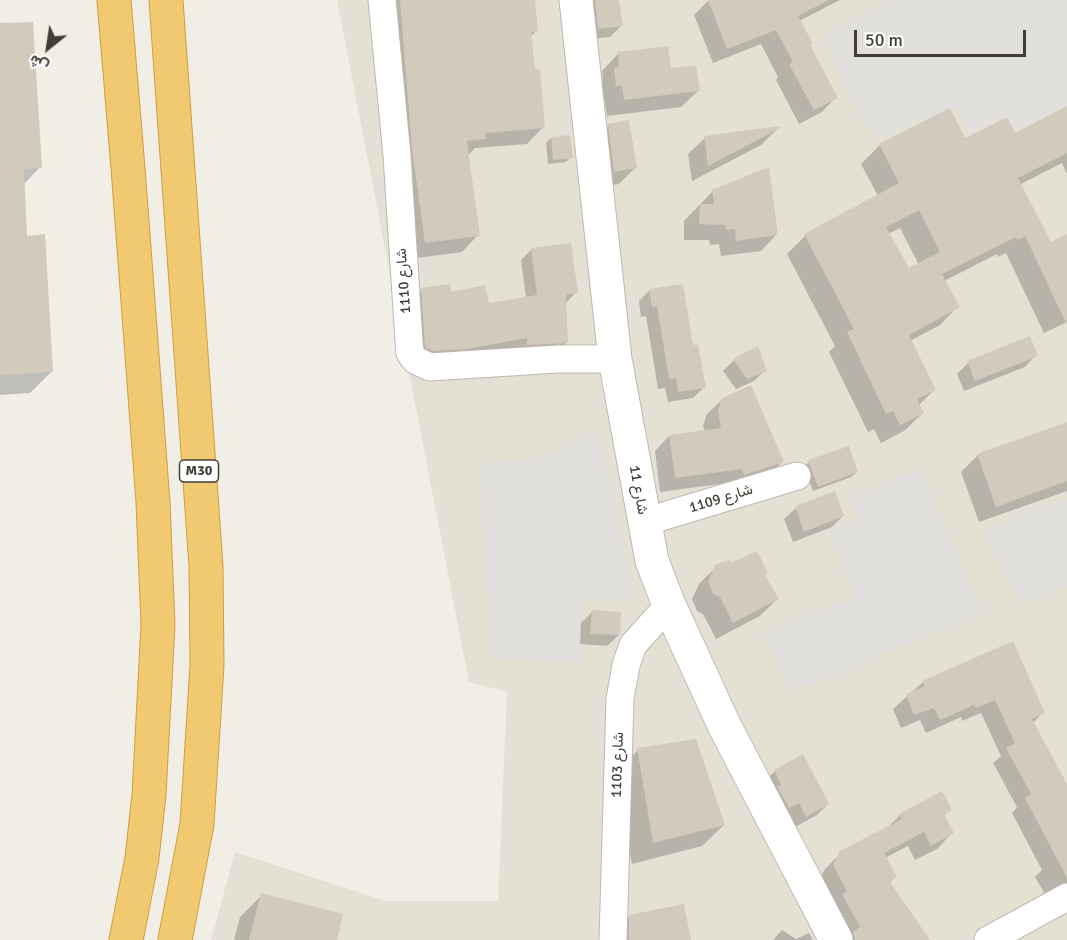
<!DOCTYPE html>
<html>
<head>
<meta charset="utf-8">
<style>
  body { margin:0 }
  #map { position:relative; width:1067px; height:940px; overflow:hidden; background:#f1eee6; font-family:Signika,Vazirmatn,sans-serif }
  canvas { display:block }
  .north { position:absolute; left:18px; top:18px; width:60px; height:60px; -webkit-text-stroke:4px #fff; paint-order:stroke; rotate:210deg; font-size:16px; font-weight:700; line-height:24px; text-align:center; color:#433e36 }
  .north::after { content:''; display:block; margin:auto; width:21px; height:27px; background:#433e36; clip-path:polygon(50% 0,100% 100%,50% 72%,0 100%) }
  .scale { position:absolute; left:854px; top:30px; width:172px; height:27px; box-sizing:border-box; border:3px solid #433e36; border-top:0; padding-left:8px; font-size:18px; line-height:21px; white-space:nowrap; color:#433e36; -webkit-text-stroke:4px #fff; paint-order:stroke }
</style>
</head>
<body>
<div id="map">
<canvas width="1067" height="940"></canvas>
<div class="north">ش</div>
<div class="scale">50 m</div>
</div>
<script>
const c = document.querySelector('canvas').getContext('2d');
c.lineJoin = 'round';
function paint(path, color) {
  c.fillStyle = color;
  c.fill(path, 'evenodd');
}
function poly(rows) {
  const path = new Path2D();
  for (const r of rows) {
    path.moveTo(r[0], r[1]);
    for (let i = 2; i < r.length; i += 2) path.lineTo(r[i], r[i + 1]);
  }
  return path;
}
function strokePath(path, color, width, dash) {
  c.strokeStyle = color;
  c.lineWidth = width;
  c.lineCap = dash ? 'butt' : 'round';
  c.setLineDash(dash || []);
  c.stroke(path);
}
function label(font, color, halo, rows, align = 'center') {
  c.font = font + ' Signika,Vazirmatn,sans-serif';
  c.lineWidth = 4.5;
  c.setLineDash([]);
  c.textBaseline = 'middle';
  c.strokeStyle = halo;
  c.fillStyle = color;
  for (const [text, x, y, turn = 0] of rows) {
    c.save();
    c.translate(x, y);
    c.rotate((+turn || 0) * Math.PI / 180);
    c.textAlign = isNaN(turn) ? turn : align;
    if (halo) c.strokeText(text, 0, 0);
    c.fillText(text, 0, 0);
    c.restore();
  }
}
paint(poly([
  [337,0,1067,0,1067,940,211,940,235,852,386,901,498,901,507,692,469,682]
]), '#e5e0d4');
paint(poly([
  [891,0,1067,0,1067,105,1015,131,1007,116,972,136,952,106,877,141,851,101,824,33],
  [598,433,631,587,631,601,584,599,582,663,489,657,481,463,538,458],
  [920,468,982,612,790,693,765,634,856,596,829,533,859,521,850,498],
  [1067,498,1067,587,1020,604,982,531]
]), '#e2e0dd');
paint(poly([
  [385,0,534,0,537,30,530,37,543,127,527,144,475,148,467,156,478,235,462,252,409,259],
  [591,0,618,0,621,26,610,37,587,39],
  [709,0,840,0,799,21,809,46,836,97,822,112,799,124,776,80,778,77,761,44,713,63,694,15],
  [0,25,40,167,23,185,26,237,52,371,30,393,0,395],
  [618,54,670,69,698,91,681,107,607,116,605,102,600,102,598,86,603,81,602,71],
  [1067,108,1067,174,1062,163,1019,185,1050,244,1067,235,1067,322,1044,333,1006,253,998,257,997,254,944,281,958,306,940,325,910,341,934,390,919,405,923,413,904,431,881,443,874,429,868,432,829,352,835,346,787,254,805,236,878,196,861,164,880,145,1014,135],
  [900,228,919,265,908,270,888,234],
  [609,125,635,168,619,184,597,188,592,142],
  [778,128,761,145,692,181,688,154,705,138],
  [551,138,571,157,566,162,548,164,546,143],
  [713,191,777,234,761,251,721,256,719,244,710,245,709,240,684,240,684,221],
  [532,249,576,292,565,304,566,343,556,353,517,355,516,347,455,359,422,361,411,300,422,290,449,294,488,305,526,298,521,260],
  [650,290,692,347,704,387,693,398,668,402,665,388,658,389,646,316,641,317,639,301],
  [758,348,765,370,754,381,736,389,723,371,734,360],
  [1036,355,1025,367,964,391,957,374,968,363],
  [723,399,783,461,768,476,730,489,727,483,660,492,655,451,669,436,705,431,703,426,707,414],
  [1067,424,1067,491,979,522,961,472,978,455],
  [809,462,857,472,851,477,813,491,804,467],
  [834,493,843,516,832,527,793,542,784,519,796,508],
  [716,567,764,575,777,599,760,616,716,639,703,614,697,611,692,599,699,584],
  [592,612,619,635,607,646,580,644,581,623],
  [1012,643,1043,712,1033,723,1067,789,1067,891,1046,896,1035,877,1042,870,1012,813,1017,807,993,763,1001,756,981,713,962,721,961,717,926,733,920,720,901,728,893,709,923,682],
  [638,750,724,825,702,846,632,864,616,771],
  [775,771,828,804,817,815,795,827,764,782],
  [950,810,943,816,952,833,937,849,915,860,908,846,885,858,895,877,889,883,928,940,843,940,818,881,825,869,841,853,888,827,900,815],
  [262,895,335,940,234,940,240,917],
  [630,916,690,940,619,940,619,928],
  [782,930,796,939,809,933,813,940,773,940]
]), '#0003');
paint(poly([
  [400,0,535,0,538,31,531,32,535,69,540,69,545,128,485,133,486,139,467,141,480,236,425,243,412,149],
  [595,0,619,0,623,26,598,29],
  [708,0,829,0,798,16,813,44,810,45,838,98,814,110,789,64,793,62,776,30,727,49],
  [33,22,42,168,24,169,27,236,45,234,53,372,0,375,0,23],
  [668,46,671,68,696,65,700,91,624,100,622,86,616,86,614,68,619,67,618,52],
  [1067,106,1067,153,1018,178,1051,242,1067,234,1067,325,1025,236,1017,240,1016,237,942,274,960,307,909,335,936,390,917,399,924,413,900,425,893,411,886,414,847,332,854,329,804,234,899,183,879,144,950,108,965,138,1007,117,1015,133],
  [919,210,940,252,909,268,886,227],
  [629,120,637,168,614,172,608,124],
  [779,126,780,128,708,166,704,136],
  [570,135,573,158,553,160,551,137],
  [769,167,778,235,736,241,735,229,726,230,725,225,699,224,700,204,714,204,712,190],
  [571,243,578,293,566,295,568,343,527,345,527,338,467,349,433,351,425,347,421,288,450,284,451,292,485,285,489,303,537,295,531,248],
  [683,284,693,345,698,344,706,388,678,392,676,378,669,379,657,306,652,307,649,289],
  [1030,336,1038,356,975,381,967,361],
  [758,346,767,371,747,379,733,359],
  [751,385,784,462,744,475,742,469,675,478,669,435,721,428,718,410,722,398],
  [1067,422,1067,481,996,507,977,454],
  [849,446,858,472,818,487,808,460],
  [835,491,844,516,804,532,795,506],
  [757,551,768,573,765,575,779,599,733,623,720,597,713,594,708,581,715,565,728,560,733,562],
  [592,610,621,612,620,635,590,634],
  [1013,641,1045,713,1032,719,1067,784,1067,878,1025,798,1031,794,1006,748,1015,743,995,700,976,708,974,705,940,720,934,708,914,715,906,694,925,686,922,681],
  [696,739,725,825,653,843,637,748],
  [803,754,829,804,806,817,799,803,789,808,777,787,781,785,774,770],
  [942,791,952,810,944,814,954,833,931,846,924,832,884,853,897,877,889,881,930,940,855,940,853,932,860,927,842,894,847,891,833,865,840,851,902,819,899,814],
  [261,893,343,914,337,940,249,940],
  [684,904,691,940,629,940,629,915]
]), '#d2cabc');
const minor = poly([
  [382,0,397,155,409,342,410,353,415,360,430,367,558,359,615,359],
  [644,522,797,476],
  [613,940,620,699,626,665,633,645,669,605],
  [988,940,1067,897]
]);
const tertiary = poly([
  [576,0,615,359,652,561,669,605,725,727,836,940]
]);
const motorway = poly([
  [114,0,128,168,153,502,158,625,149,795,142,858,126,940],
  [166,0,206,566,207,665,197,824,175,940]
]);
strokePath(minor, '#bfb8ac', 29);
strokePath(tertiary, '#bfb8ac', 35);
strokePath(motorway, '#d09e41', 35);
strokePath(minor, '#fff', 27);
strokePath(tertiary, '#fff', 33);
strokePath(motorway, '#f1c970', 33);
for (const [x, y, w] of [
  [199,471,39]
]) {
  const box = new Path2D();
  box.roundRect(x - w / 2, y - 11, w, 22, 4.5);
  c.fillStyle = '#fff';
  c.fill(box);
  strokePath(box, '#433e36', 1.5);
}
label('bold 14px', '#433e36', null, [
  ["M30",199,471]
]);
label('15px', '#433e36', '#fff', [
  ["شارع 1110",404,281,-94],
  ["شارع 11",638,490,80],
  ["شارع 1109",721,499,-17],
  ["شارع 1103",618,765,-88]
]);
</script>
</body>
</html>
